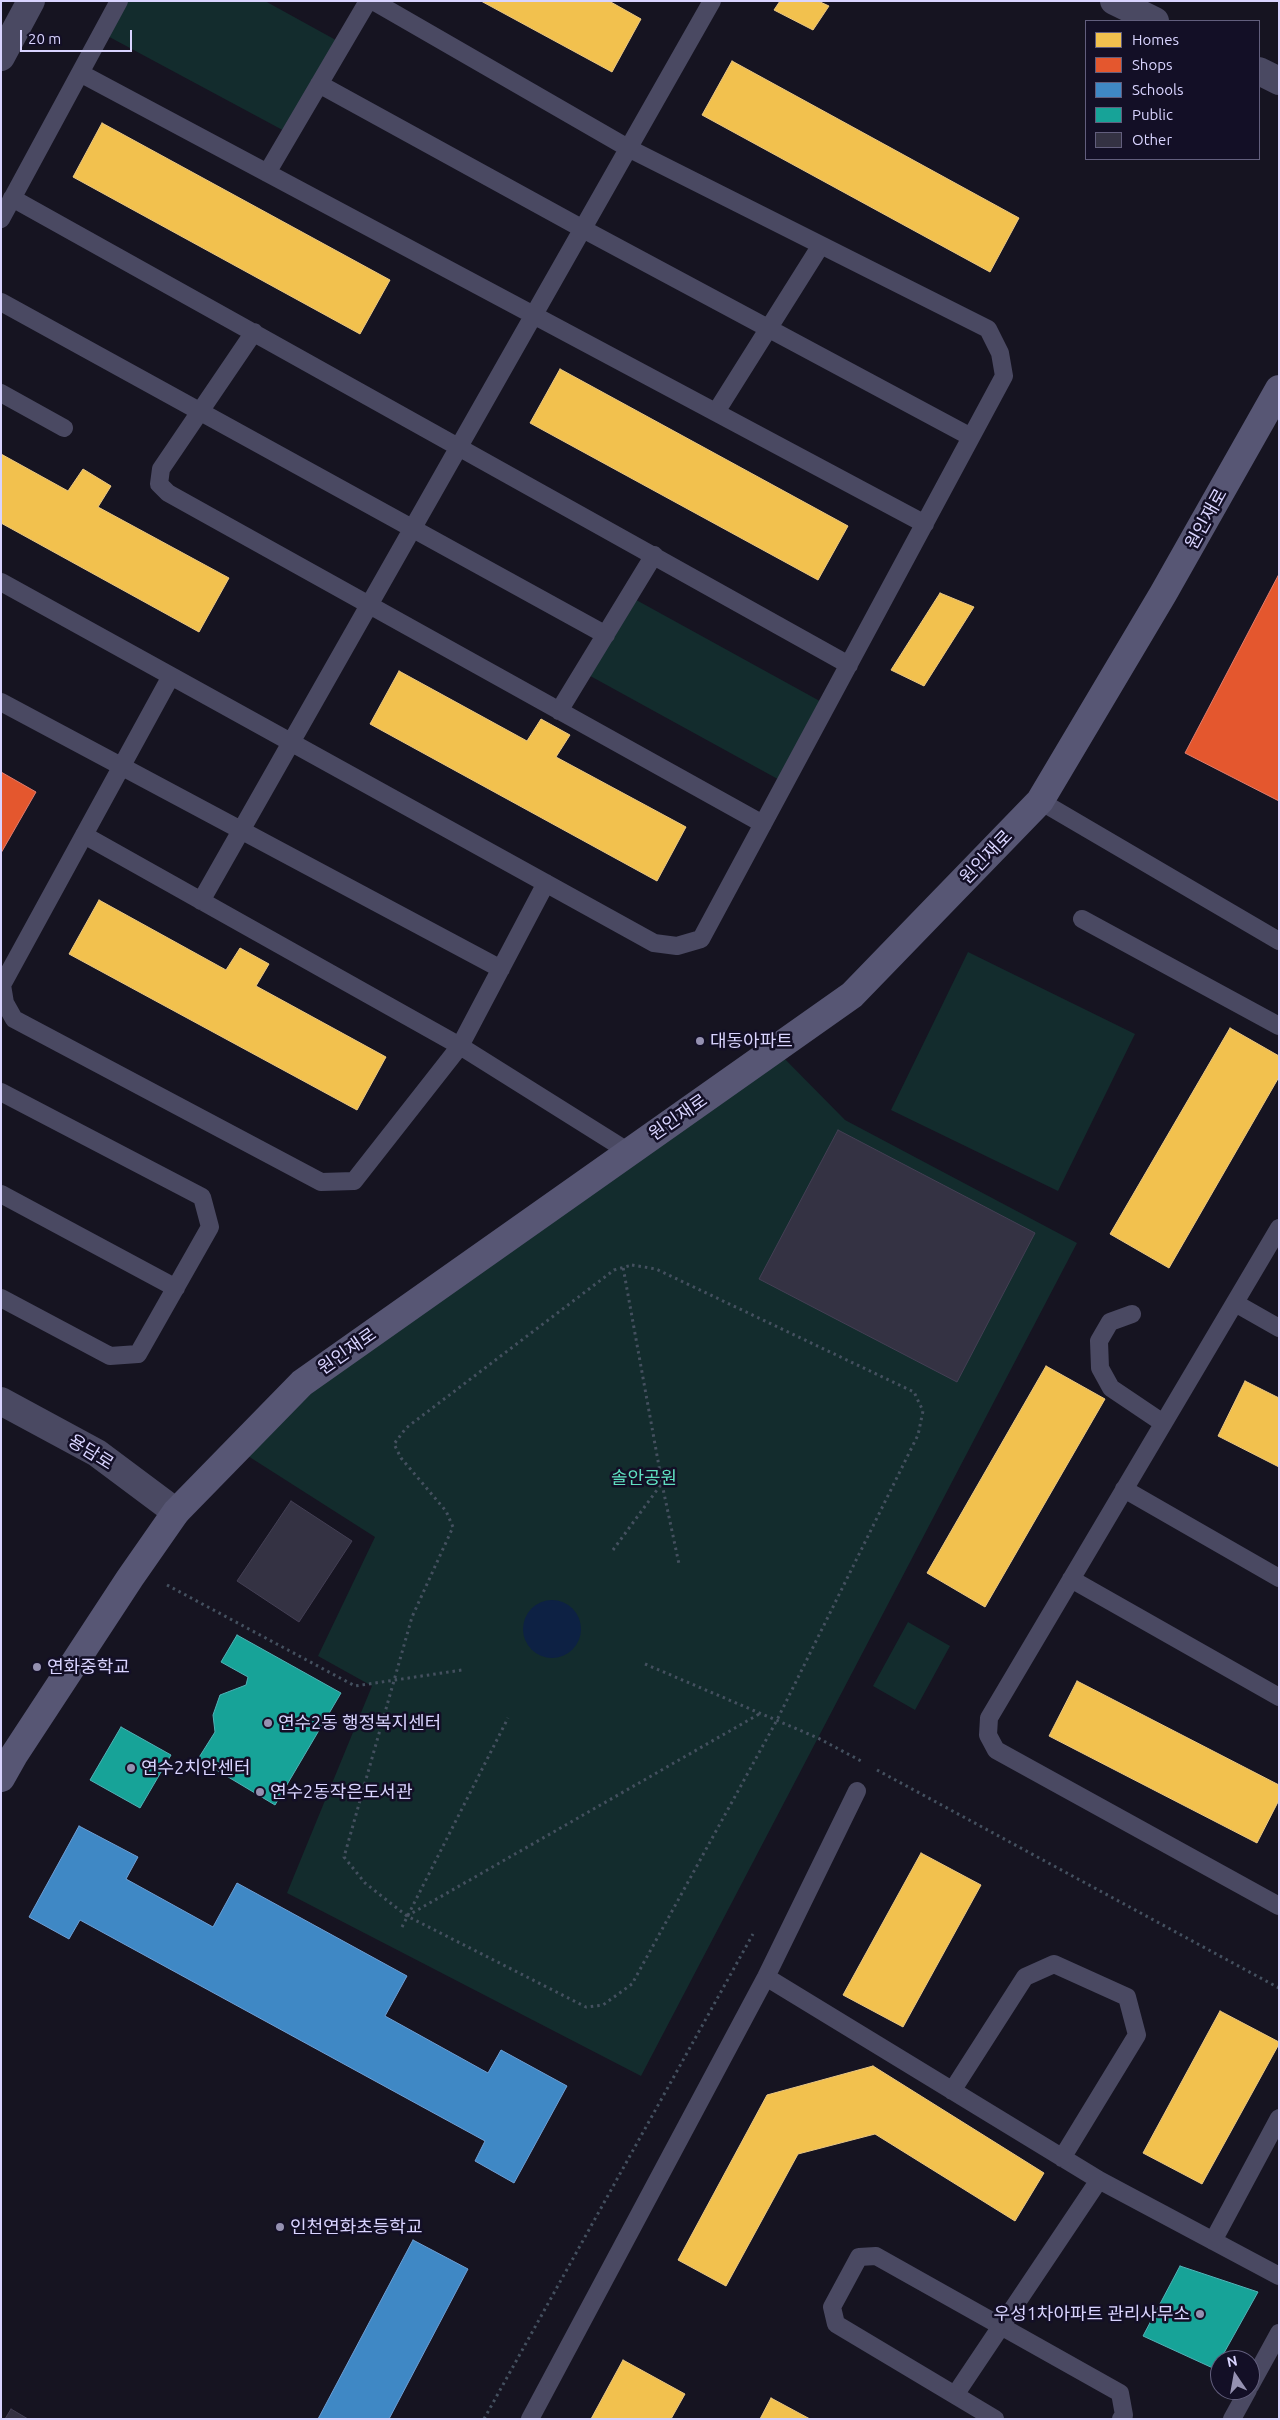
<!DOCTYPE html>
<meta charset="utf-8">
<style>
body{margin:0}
#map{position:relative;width:1280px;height:2420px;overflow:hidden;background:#161421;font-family:Ubuntu,sans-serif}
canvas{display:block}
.frame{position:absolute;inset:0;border:2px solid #d9d4ff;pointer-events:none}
.legend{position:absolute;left:1085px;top:20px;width:175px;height:140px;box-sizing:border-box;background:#130f26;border:1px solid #625e7d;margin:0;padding:6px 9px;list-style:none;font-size:15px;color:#d9d4ff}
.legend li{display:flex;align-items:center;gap:10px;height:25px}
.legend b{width:25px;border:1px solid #625e7d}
.north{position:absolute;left:1210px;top:2350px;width:50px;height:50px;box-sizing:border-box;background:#130f26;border:1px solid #625e7d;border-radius:50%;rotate:348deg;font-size:14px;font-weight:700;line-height:20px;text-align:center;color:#d9d4ff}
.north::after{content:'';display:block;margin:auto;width:18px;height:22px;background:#9591b1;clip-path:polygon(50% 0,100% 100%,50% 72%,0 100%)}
.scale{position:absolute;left:20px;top:30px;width:112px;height:22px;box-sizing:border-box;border:2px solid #d9d4ff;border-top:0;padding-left:6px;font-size:15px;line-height:18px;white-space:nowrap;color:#d9d4ff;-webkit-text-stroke:4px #130f26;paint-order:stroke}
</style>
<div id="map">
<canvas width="1280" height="2420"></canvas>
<div class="frame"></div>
<ul class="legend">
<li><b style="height:14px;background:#f2c14e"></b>Homes</li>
<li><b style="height:14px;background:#e4572e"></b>Shops</li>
<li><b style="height:14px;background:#3f88c5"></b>Schools</li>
<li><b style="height:14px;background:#17a398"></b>Public</li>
<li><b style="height:14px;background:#343243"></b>Other</li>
</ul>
<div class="north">N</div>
<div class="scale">20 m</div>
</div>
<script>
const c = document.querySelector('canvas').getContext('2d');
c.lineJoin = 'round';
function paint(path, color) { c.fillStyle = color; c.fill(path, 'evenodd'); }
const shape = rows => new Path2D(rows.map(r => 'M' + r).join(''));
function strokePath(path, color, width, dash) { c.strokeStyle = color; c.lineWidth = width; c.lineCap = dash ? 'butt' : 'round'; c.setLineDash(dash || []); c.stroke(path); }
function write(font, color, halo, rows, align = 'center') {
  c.font = font + ' Ubuntu,"Noto Sans KR",sans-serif'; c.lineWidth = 5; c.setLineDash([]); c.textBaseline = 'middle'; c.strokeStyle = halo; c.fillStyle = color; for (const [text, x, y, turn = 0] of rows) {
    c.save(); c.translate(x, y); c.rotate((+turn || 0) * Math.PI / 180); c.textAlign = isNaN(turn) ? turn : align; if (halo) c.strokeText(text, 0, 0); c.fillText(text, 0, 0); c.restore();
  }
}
paint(shape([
 [119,1,265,1,343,44,290,134,102,33],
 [629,596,827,705,785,783,583,672],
 [968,952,1135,1034,1058,1191,891,1110],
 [775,1049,845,1120,1077,1243,641,2076,287,1893,372,1686,318,1656,375,1537,237,1449,302,1383],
 [908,1622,950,1646,915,1710,873,1686]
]), '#132c2d');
paint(shape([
 '523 1629a29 29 0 1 1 58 0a29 29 0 1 1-58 0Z'
]), '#0d2144');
const homes = shape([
 [481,1,609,1,641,19,612,72,481,1],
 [780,1,818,1,829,6,813,30,774,10,780,1],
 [732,61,1019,218,990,272,702,115,732,61],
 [102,123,390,280,360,334,73,177,102,123],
 [560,369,848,526,818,580,530,423,560,369],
 [1,454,68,491,83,469,111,486,98,507,229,578,199,632,1,523,1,454],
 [940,593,974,607,924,686,891,670,940,593],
 [399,671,527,741,541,719,570,735,556,757,686,827,657,881,370,724,399,671],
 [99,900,226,970,240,948,269,964,256,986,386,1057,357,1110,69,954,99,900],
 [1230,1028,1279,1056,1279,1077,1169,1268,1110,1234,1230,1028],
 [1046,1366,1105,1399,985,1607,927,1573,1046,1366],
 [1245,1381,1279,1398,1279,1467,1218,1436,1245,1381],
 [1077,1681,1279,1785,1279,1800,1257,1843,1049,1736,1077,1681],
 [921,1853,981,1885,903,2027,843,1995,921,1853],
 [1220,2011,1279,2042,1279,2044,1202,2184,1143,2153,1220,2011],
 [873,2066,1044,2173,1015,2221,875,2134,798,2154,726,2286,678,2260,767,2095,873,2066],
 [623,2360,685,2394,671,2419,591,2419,623,2360],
 [771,2398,810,2419,760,2419,771,2398]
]);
paint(homes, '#f2c14e');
strokePath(homes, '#eac783', 1);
const shops = shape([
 [1279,574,1279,801,1185,753,1279,574],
 [1,772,36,792,1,853,1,772]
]);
paint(shops, '#e4572e');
strokePath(shops, '#e17c6d', 1);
const schools = shape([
 [79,1826,138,1857,126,1879,213,1927,237,1883,407,1976,385,2016,488,2073,501,2050,567,2086,514,2183,475,2161,485,2141,80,1920,69,1939,29,1917,79,1826],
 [413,2240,468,2269,389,2419,318,2419,413,2240]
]);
paint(schools, '#3f88c5');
strokePath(schools, '#6d9fd6', 1);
const public = shape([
 [237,1635,341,1693,275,1805,198,1759,215,1732,213,1715,220,1695,246,1685,248,1677,221,1662,237,1635],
 [121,1727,171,1755,140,1808,90,1780,121,1727],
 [1180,2266,1258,2292,1215,2369,1143,2336,1180,2266]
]);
paint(public, '#17a398');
strokePath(public, '#51b2b7', 1);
const building = shape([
 [838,1130,1035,1233,957,1382,759,1279,838,1130],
 [291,1501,352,1541,299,1622,237,1581,291,1501],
 [11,2409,28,2419,5,2419,11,2409]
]);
paint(building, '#343243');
strokePath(building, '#433f54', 1);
strokePath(shape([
 [632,1265,656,1269,914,1392,923,1411,918,1435,777,1720,632,1984,603,2005,586,2007,407,1916,365,1883,344,1857,412,1617,453,1527,446,1511,401,1458,394,1444,406,1428,614,1270,632,1265],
 [662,1484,679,1564],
 [613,1550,662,1483,623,1267],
 [167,1585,355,1686,462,1670],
 [645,1664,818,1738,863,1762],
 [877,1770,1279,1988],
 [407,1916,761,1713],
 [402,1927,508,1718],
 [484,2419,753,1934]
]), '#44505f', 3, [2.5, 4]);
strokePath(shape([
 [80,73,925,524],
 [319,84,583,229,971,437],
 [267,173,368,1],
 [12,198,849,665],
 [1,219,119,1],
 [1,302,606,635],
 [254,332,161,469,159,484,168,493,763,824],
 [1,393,64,428],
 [716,412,821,245],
 [1,582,654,943,677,946,701,939,1004,376,1000,353,988,329,628,148,373,1],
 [171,676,2,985,5,1003,14,1019,321,1182,354,1181,460,1046,546,883],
 [1,702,501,969],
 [559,711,654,555],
 [1040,801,1279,941],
 [84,835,460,1046,629,1152],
 [201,901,712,1],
 [1082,919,1279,1026],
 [1,1092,202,1197,210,1227,138,1354,110,1356,1,1298],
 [1,1194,176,1288],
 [1279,1228,989,1718,988,1735,996,1750,1279,1906],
 [1235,1303,1279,1328],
 [1132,1314,1110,1322,1099,1341,1100,1368,1111,1388,1163,1423],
 [1124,1489,1279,1578],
 [1071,1579,1279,1697],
 [766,1977,1099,2180,1279,2276],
 [952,2091,1025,1977,1054,1964,1127,1997,1137,2035,1062,2158],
 [1213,2241,1279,2118],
 [1250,2386,1279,2333],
 [955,2395,1099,2180],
 [530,2419,766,1977,857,1791],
 [995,2419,836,2324,832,2307,859,2257,876,2256,1120,2393,1124,2415,1121,2419],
 [1232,2419,1248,2390]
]), '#4a4962', 18);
strokePath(shape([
 [1,57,31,1]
]), '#4a4962', 28);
strokePath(shape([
 [1114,1,1155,21],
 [1259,71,1279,81],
 [1,1401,97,1453,176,1512]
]), '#4a4962', 28);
strokePath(shape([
 [1,1778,14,1755,130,1578,176,1512,302,1383,852,995,1040,801,1163,594,1279,389]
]), '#575674', 28);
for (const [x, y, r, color] of [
 [700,1041,5,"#9591b1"],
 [37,1667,5,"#9591b1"],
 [268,1723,5,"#9591b1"],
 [131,1768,5,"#9591b1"],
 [260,1792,5,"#9591b1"],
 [280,2227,5,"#9591b1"],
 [1200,2314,5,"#9591b1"]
]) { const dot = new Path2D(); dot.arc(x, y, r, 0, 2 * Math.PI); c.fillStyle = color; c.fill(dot); strokePath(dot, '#130f26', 2); }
write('18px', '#d9d4ff', '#130f26', [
 ["원인재로",1206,519,-61],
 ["원인재로",986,857,-46],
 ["원인재로",678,1117,-35],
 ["원인재로",347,1351,-35],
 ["용담로",91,1452,32]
]);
write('18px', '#d9d4ff', '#130f26', [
 ["대동아파트",710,1041],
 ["연화중학교",47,1667],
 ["연수2동 행정복지센터",278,1723],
 ["연수2치안센터",141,1768],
 ["연수2동작은도서관",270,1792],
 ["인천연화초등학교",290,2227],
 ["우성1차아파트 관리사무소",1190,2314,"right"]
], 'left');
write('18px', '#5fe0c0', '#130f26', [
 ["솔안공원",644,1478]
]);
</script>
